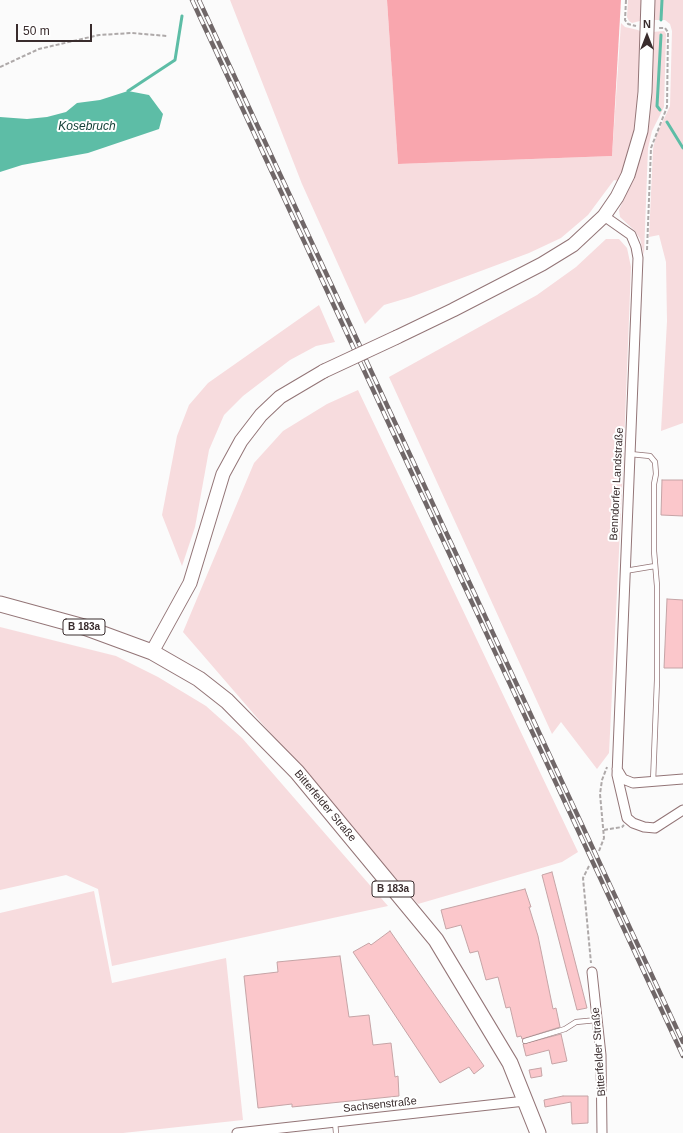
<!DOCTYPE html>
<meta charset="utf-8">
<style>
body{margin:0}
#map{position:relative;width:683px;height:1133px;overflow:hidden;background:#fbfbfb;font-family:Helvetica,sans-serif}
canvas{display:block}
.north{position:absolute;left:627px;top:16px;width:40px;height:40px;-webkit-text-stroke:3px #fff;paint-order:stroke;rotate:0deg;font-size:11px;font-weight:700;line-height:16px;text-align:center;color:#392c2d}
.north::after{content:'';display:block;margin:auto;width:14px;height:18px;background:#392c2d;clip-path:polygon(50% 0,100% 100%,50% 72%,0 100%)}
.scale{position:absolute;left:16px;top:24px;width:76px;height:18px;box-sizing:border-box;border:2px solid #392c2d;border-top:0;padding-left:5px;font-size:12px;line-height:14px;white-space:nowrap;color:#392c2d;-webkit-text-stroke:3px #fff;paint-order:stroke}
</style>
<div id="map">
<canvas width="683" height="1133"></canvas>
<div class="north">N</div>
<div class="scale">50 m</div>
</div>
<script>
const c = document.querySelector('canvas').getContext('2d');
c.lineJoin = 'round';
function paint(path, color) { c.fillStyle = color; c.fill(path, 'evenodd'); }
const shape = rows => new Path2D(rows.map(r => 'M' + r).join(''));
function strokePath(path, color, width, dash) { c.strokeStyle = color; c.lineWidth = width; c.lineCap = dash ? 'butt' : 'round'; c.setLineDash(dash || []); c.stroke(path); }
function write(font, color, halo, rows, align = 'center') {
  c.font = font + ' Helvetica,sans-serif'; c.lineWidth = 4; c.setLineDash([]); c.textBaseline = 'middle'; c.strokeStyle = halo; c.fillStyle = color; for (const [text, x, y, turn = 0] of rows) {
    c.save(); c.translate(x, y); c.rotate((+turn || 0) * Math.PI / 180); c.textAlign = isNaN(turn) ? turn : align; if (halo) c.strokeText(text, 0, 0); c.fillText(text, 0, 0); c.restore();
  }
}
paint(shape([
 [230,0,387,0,398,164,612,156,621,23,625,27,638,30,641,32,636,124,626,163,618,181,614,180,588,215,561,238,529,253,411,297,384,305,365,324,302,184],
 [628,0,642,0,640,21,632,23,629,21,627,17],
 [653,0,683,0,683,423,661,431,667,321,666,262,659,235,649,237,653,149,656,136,670,106,672,31,670,24,665,20,653,20],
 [664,31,666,34,664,107,652,131,648,148,644,255,640,239,635,231,620,217,619,210,634,176,652,32],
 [606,239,619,239,627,248,631,267,623,471,609,753,597,769,561,722,552,734,389,377,537,295,576,267],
 [319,305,335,342,316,346,290,360,243,396,224,415,209,450,195,527,182,566,162,515,177,436,189,405,208,383],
 [358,390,578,852,562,862,418,904,183,632,254,463,283,431,327,404],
 [0,627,116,656,158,677,206,706,242,738,388,906,112,966,98,889,66,875,0,890],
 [94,891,112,983,226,958,243,1120,123,1133,0,1133,0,913]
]), '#f7dcde');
paint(shape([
 [387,0,621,0,612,156,398,164]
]), '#f9a6ae');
paint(shape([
 [128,91,149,95,163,114,159,129,88,153,22,165,0,172,0,117,27,119,47,117,66,112,77,103,100,100]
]), '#5dbda6');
strokePath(shape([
 [661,20,662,0],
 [128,91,175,60,182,16],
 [660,110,657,106,661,35],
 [667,122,683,148]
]), '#5dbda6', 3);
const building = shape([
 [662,480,683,480,683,516,661,515,662,480],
 [667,599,683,600,683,668,664,668,667,599],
 [552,872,587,1008,577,1010,542,875,552,872],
 [525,889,531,907,529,907,538,936,553,1009,556,1008,560,1027,522,1039,521,1036,517,1037,510,1007,506,1008,498,977,486,980,478,951,470,953,461,925,446,929,441,910,525,889],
 [390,931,484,1066,474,1074,469,1067,440,1083,353,952,369,943,371,945,390,931],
 [340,956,349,1017,369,1015,373,1045,391,1043,395,1077,398,1076,399,1096,292,1107,292,1104,258,1108,244,976,278,972,277,962,340,956],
 [561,1034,567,1061,552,1064,549,1050,526,1056,523,1044,561,1034],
 [541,1068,542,1076,531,1078,529,1070,541,1068],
 [563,1096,588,1096,588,1123,572,1124,571,1102,545,1107,544,1100,563,1096]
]);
paint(building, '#fbc7cb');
strokePath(building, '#c5a4a6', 1);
const service = shape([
 [630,454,650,456,655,462,656,474,654,484,654,551,657,586,657,680,653,782],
 [625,571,655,566],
 [525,1041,565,1029,576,1022,597,1020],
 [335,1122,336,1133]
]);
const minor = shape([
 [604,216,631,235,636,247,638,258,617,775,627,818,633,823,644,827,655,828,683,810],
 [617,769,623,779,633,783,683,779],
 [592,972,601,1055,602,1133],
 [237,1133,525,1101]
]);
const secondary = shape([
 [397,337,453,310,542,264,573,245,604,216,617,197,628,175,641,131,645,92,648,0],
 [152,652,190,583,223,474,241,441,261,415,280,397,324,371]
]);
const primary = shape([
 [0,604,84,627,152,652,199,679,227,701,297,772,436,940,510,1063,538,1133]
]);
strokePath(service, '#937577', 6);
strokePath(minor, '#937577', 11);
strokePath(secondary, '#937577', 15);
strokePath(primary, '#937577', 17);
strokePath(shape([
 [626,0,625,20,628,24,636,26],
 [0,67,39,49,99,35,132,33,167,36],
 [647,250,651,148,667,107,668,32,665,28,658,28],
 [604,830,622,827,624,825],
 [599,851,604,838,600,794,602,780,607,767],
 [589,866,583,878,591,963]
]), '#aea9a9', 2, [4, 2]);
strokePath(service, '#fff', 4.5);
strokePath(minor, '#fff', 9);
strokePath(secondary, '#fff', 13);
strokePath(primary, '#fff', 15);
const rail = shape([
 [192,0,354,349],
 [199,0,360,346],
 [366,360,683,1042],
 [360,362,683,1056]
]);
strokePath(rail, '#706768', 4.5);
strokePath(rail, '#fff', 3, [9]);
const secondaryBridge = shape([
 [324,371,397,337]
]);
strokePath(secondaryBridge, '#937577', 15, []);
strokePath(secondaryBridge, '#fff', 13);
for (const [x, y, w] of [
 [84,627,42],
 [393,889,42]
]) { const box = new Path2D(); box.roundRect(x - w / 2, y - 8, w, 16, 3); c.fillStyle = '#fff'; c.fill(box); strokePath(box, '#392c2d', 1); }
write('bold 10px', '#392c2d', null, [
 ["B 183a",84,627],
 ["B 183a",393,889]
]);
write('11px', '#392c2d', '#fff', [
 ["Benndorfer Landstraße",617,484,-87],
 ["Bitterfelder Straße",325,806,50],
 ["Bitterfelder Straße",599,1052,-94],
 ["Sachsenstraße",380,1105,-6]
]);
write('italic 12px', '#123e35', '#fff', [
 ["Kosebruch",87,127]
]);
</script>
